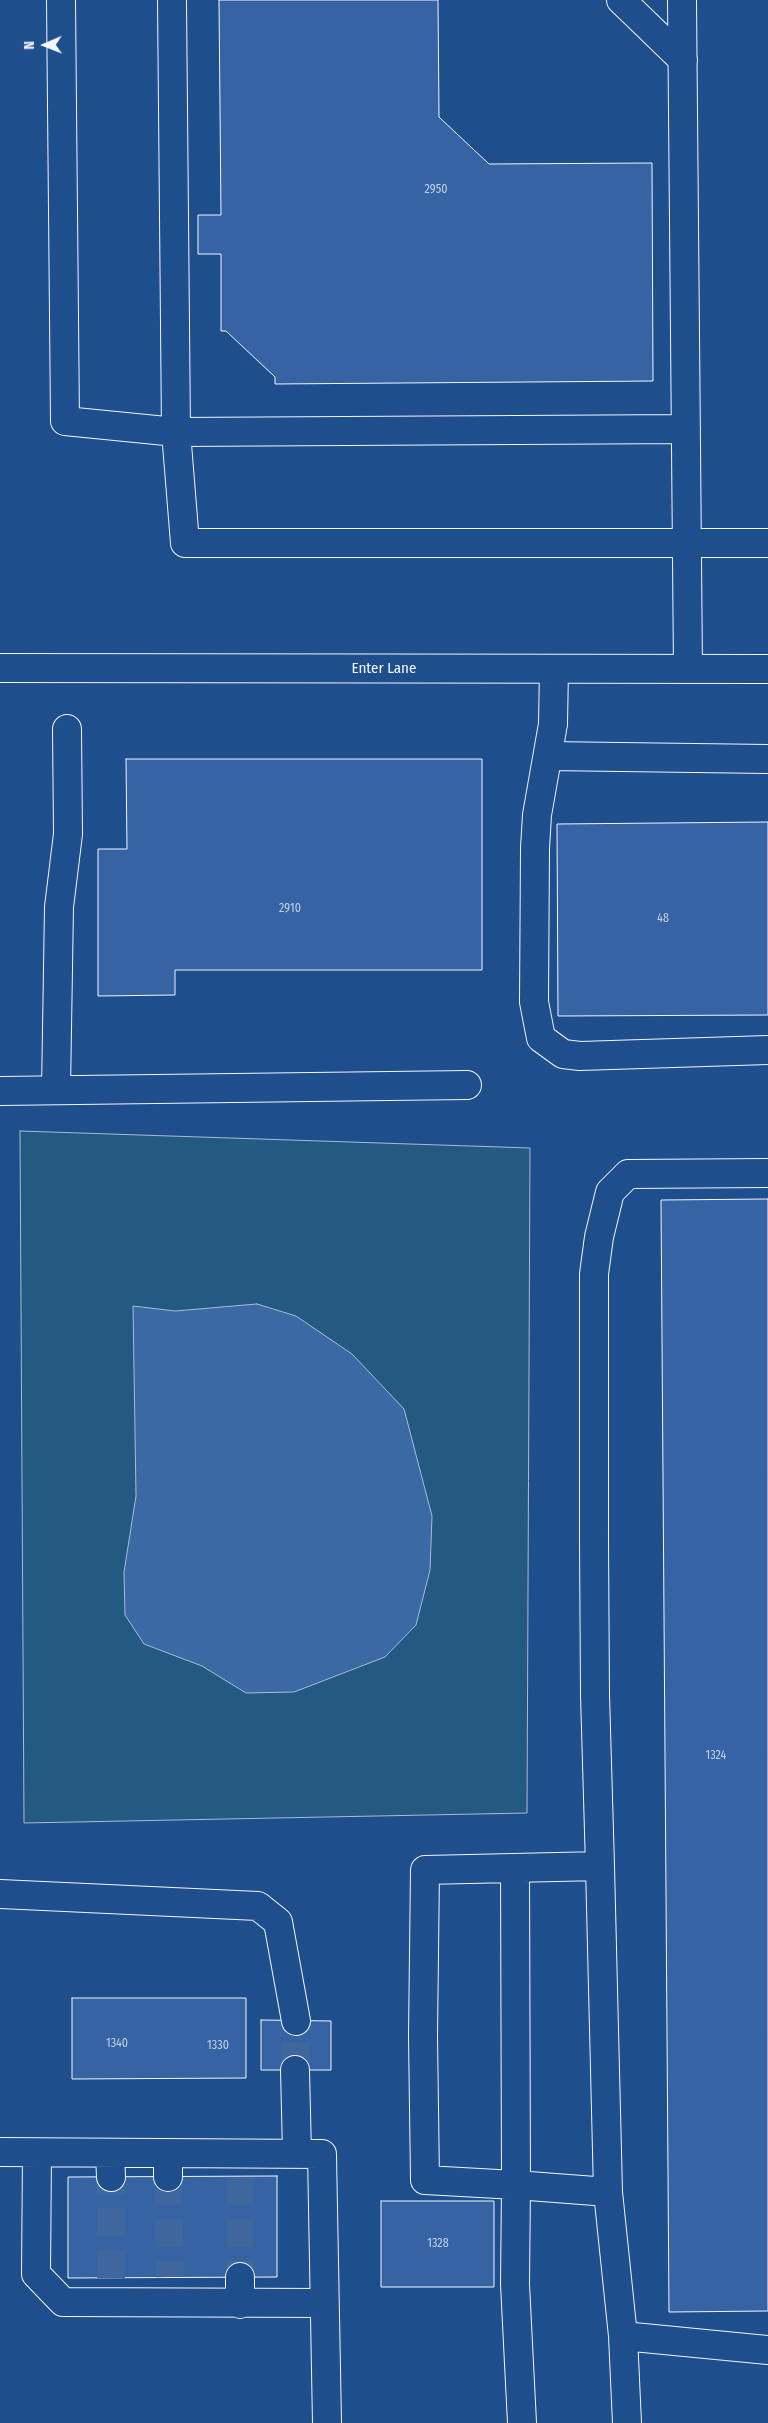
<!DOCTYPE html>
<style>
body{margin:0}
#map{position:relative;width:768px;height:2423px;overflow:hidden;background:#1f4e8c;font-family:"Fira Sans Condensed",sans-serif}
canvas{display:block}
.north{position:absolute;left:20px;top:20px;width:50px;height:50px;-webkit-text-stroke:4px #1f4e8c;paint-order:stroke;rotate:269deg;font-size:14px;font-weight:700;line-height:20px;text-align:center;color:#f2f6ff}
.north::after{content:'';display:block;margin:auto;width:18px;height:22px;background:#f2f6ff;clip-path:polygon(50% 0,100% 100%,50% 72%,0 100%)}
</style>
<div id="map">
<canvas width="768" height="2423"></canvas>
<div class="north">N</div>
</div>
<script>
const c = document.querySelector('canvas').getContext('2d');
c.lineJoin = 'round';
function paint(path, color) { c.fillStyle = color; c.fill(path, 'evenodd'); }
const shape = rows => new Path2D(rows.map(r => 'M' + r).join(''));
function strokePath(path, color, width, dash) { c.strokeStyle = color; c.lineWidth = width; c.lineCap = dash ? 'butt' : 'round'; c.setLineDash(dash || []); c.stroke(path); }
function write(font, color, halo, rows, align = 'center') {
  c.font = font + ' "Fira Sans Condensed",sans-serif'; c.lineWidth = 4; c.setLineDash([]); c.textBaseline = 'middle'; c.strokeStyle = halo; c.fillStyle = color; for (const [text, x, y, turn = 0] of rows) {
    c.save(); c.translate(x, y); c.rotate((+turn || 0) * Math.PI / 180); c.textAlign = isNaN(turn) ? turn : align; if (halo) c.strokeText(text, 0, 0); c.fillText(text, 0, 0); c.restore();
  }
}
const green = shape([
 [20,1131,530,1148,527,1813,24,1823,20,1131]
]);
paint(green, '#245a82');
strokePath(green, '#a8bbd7', 1);
const water = shape([
 [257,1304,296,1316,352,1354,404,1409,432,1516,430,1570,416,1625,385,1657,294,1692,246,1693,202,1666,144,1644,125,1615,124,1572,136,1496,133,1306,175,1311,257,1304]
]);
paint(water, '#3b69a3');
strokePath(water, '#a8bbd7', 1);
const building = shape([
 [219,0,438,0,439,117,489,164,652,163,653,381,275,384,275,377,226,331,221,331,221,254,198,254,198,215,221,215,219,0],
 [126,759,482,759,482,970,175,970,175,995,98,996,98,849,127,849,126,759],
 [768,822,768,1015,558,1016,557,824,768,822],
 [768,1199,768,2311,669,2312,661,1200,768,1199],
 [72,1998,246,1998,246,2078,72,2079,72,1998],
 [261,2020,331,2021,331,2070,261,2070,261,2020],
 [277,2176,277,2277,68,2278,68,2177,277,2176],
 [381,2201,494,2201,494,2287,381,2287,381,2201]
]);
paint(building, '#3563a3');
strokePath(building, '#f2f6ff', 1);
strokePath(shape([
 [295,2070,296,2021],
 [168,2177,170,2277],
 [240,2177,240,2277],
 [111,2278,111,2177]
]), '#3f679d', 28, [28, 14]);
const minor = shape([
 [61,0,65,421,176,432,185,543,768,543],
 [172,0,176,432,686,429],
 [621,0,683,60],
 [682,0,688,669],
 [0,668,768,669],
 [554,669,553,724,537,815,535,848,534,1002,541,1038,563,1054,580,1056,768,1050],
 [548,756,768,759],
 [56,1090,59,907,68,834,67,729],
 [0,1091,467,1085],
 [600,1866,608,2192],
 [515,1868,516,2185,608,2192,623,2336,768,2350],
 [0,1894,258,1906,278,1922,296,2021],
 [295,2070,297,2153],
 [0,2152,322,2154,327,2423],
 [37,2153,36,2274,63,2302,324,2303],
 [110,2154,111,2177],
 [168,2177,168,2154],
 [240,2304,240,2277],
 [623,2336,627,2423],
 [522,2423,515,2284,516,2185,425,2180,423,2036,425,1870,600,1866,595,1695,594,1541,594,1274,599,1237,610,1192,628,1174,768,1173]
]);
strokePath(minor, '#f2f6ff', 30);
strokePath(minor, '#1f4e8c', 28);
write('12px', '#c3d1e8', null, [
 ["2950",436,190],
 ["2910",290,909],
 ["48",663,919],
 ["1324",716,1756],
 ["1340",117,2044],
 ["1330",218,2046],
 ["1328",438,2244]
]);
write('15px', '#f2f6ff', '#1f4e8c', [
 ["Enter Lane",384,669]
]);
</script>
